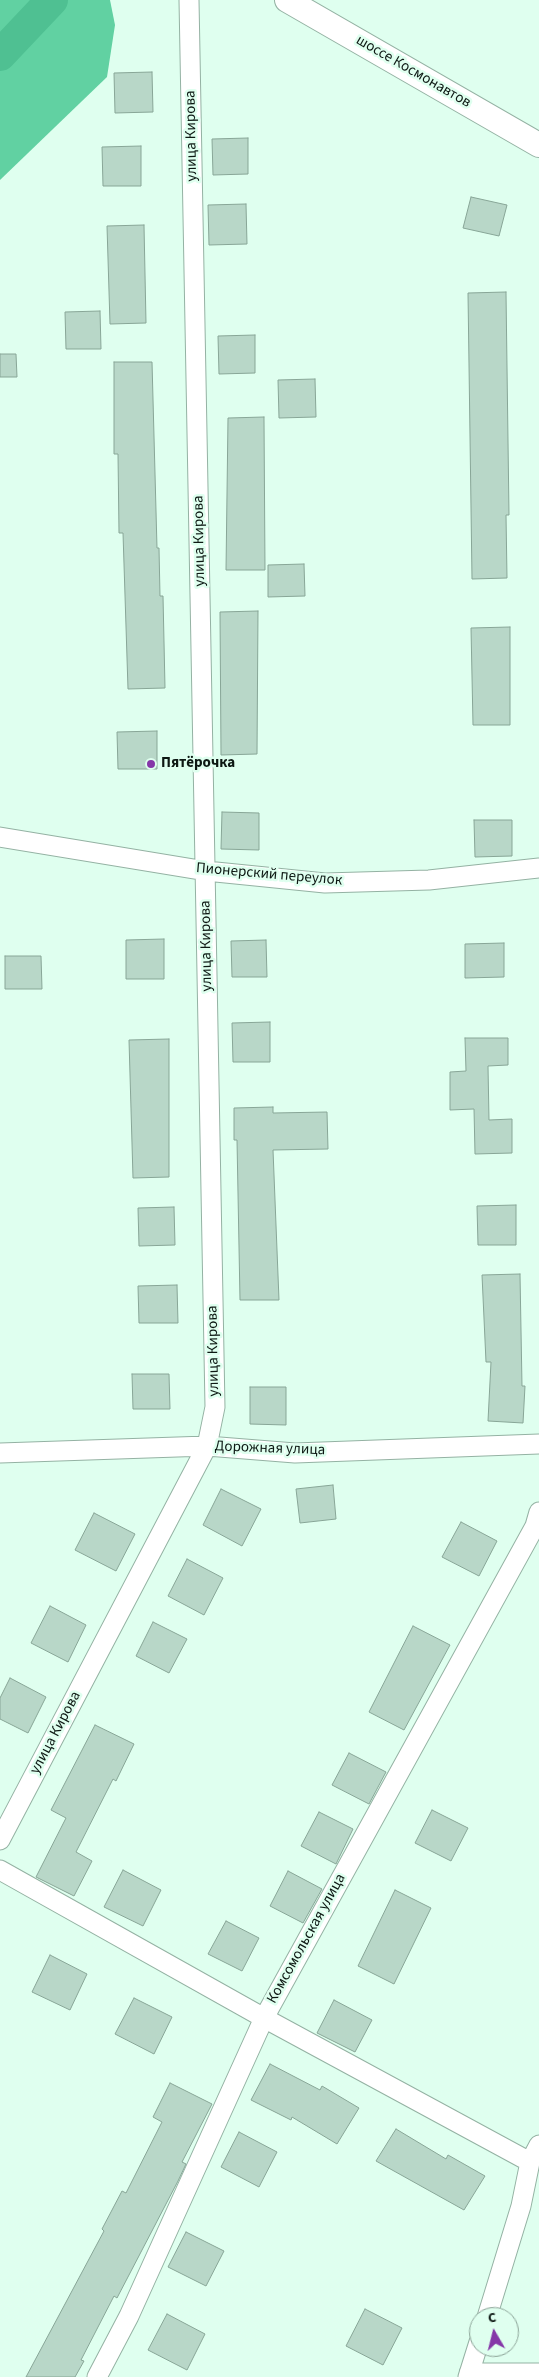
<!DOCTYPE html>
<meta charset="utf-8">
<style>
body{margin:0}
#map{position:relative;width:539px;height:2377px;overflow:hidden;background:#dfffef;font-family:"Source Sans 3",sans-serif}
canvas{display:block}
.north{position:absolute;left:469px;top:2307px;width:50px;height:50px;box-sizing:border-box;background:#dfffef;border:1px solid #8ba397;border-radius:50%;rotate:352deg;font-size:14px;font-weight:700;line-height:20px;text-align:center;color:#0d1813}
.north::after{content:'';display:block;margin:auto;width:18px;height:22px;background:#8537a8;clip-path:polygon(50% 0,100% 100%,50% 72%,0 100%)}
</style>
<div id="map">
<canvas width="539" height="2377"></canvas>
<div class="north">С</div>
</div>
<script>
const c = document.querySelector('canvas').getContext('2d');
c.lineJoin = 'round';
function paint(path, color) { c.fillStyle = color; c.fill(path, 'evenodd'); }
const shape = rows => new Path2D(rows.map(r => 'M' + r).join(''));
function strokePath(path, color, width, dash) { c.strokeStyle = color; c.lineWidth = width; c.lineCap = dash ? 'butt' : 'round'; c.setLineDash(dash || []); c.stroke(path); }
function write(font, color, halo, rows, align = 'center') {
  c.font = font + ' "Source Sans 3",sans-serif'; c.lineWidth = 5; c.setLineDash([]); c.textBaseline = 'middle'; c.strokeStyle = halo; c.fillStyle = color; for (const [text, x, y, turn = 0] of rows) {
    c.save(); c.translate(x, y); c.rotate((+turn || 0) * Math.PI / 180); c.textAlign = isNaN(turn) ? turn : align; if (halo) c.strokeText(text, 0, 0); c.fillText(text, 0, 0); c.restore();
  }
}
paint(shape([
 [0,0,110,0,115,25,107,77,0,180]
]), '#61d1a2');
strokePath(shape([
 [0,55,52,0]
]), '#4fc092', 32);
const building = shape([
 [152,72,153,112,115,113,114,73,152,72],
 [248,138,248,174,213,175,212,139,248,138],
 [141,146,141,186,103,186,102,147,141,146],
 [471,197,507,205,499,236,463,228,471,197],
 [246,204,247,244,209,245,208,205,246,204],
 [144,225,146,323,110,324,107,226,144,225],
 [506,292,509,515,506,515,507,578,472,579,468,293,506,292],
 [100,311,101,349,66,349,65,312,100,311],
 [255,335,255,373,219,374,218,336,255,335],
 [0,354,16,354,17,377,0,377,0,354],
 [114,362,152,362,157,548,159,548,160,596,163,596,165,688,128,689,123,533,119,533,118,454,114,454,114,362],
 [315,379,316,417,279,418,278,380,315,379],
 [264,417,265,570,226,570,228,418,264,417],
 [304,564,305,596,268,597,268,565,304,564],
 [258,611,257,754,221,755,220,612,258,611],
 [510,627,510,725,473,725,471,628,510,627],
 [157,731,157,769,118,769,117,732,157,731],
 [222,812,259,813,259,850,221,849,222,812],
 [474,820,512,820,512,856,475,857,474,820],
 [164,939,164,979,126,979,126,940,164,939],
 [266,940,267,977,232,977,231,941,266,940],
 [504,943,504,977,465,978,465,944,504,943],
 [5,956,41,956,42,989,5,989,5,956],
 [270,1022,270,1062,233,1062,232,1023,270,1022],
 [465,1038,508,1038,508,1065,488,1066,489,1120,512,1119,512,1153,475,1154,474,1109,450,1110,450,1072,466,1071,465,1038],
 [169,1039,169,1177,133,1178,129,1040,169,1039],
 [273,1107,273,1113,327,1112,328,1149,273,1150,279,1300,240,1300,237,1140,234,1140,234,1108,273,1107],
 [516,1205,516,1245,478,1245,477,1206,516,1205],
 [174,1207,175,1245,139,1246,138,1208,174,1207],
 [520,1274,522,1386,525,1386,523,1423,488,1421,491,1362,486,1362,482,1275,520,1274],
 [177,1285,178,1323,139,1323,138,1286,177,1285],
 [132,1374,169,1374,170,1409,133,1409,132,1374],
 [250,1387,286,1387,286,1425,250,1424,250,1387],
 [333,1485,336,1519,300,1523,296,1489,333,1485],
 [221,1489,261,1509,242,1546,203,1525,221,1489],
 [94,1513,135,1534,116,1571,75,1550,94,1513],
 [461,1522,497,1541,479,1576,442,1557,461,1522],
 [187,1559,223,1578,204,1615,168,1596,187,1559],
 [50,1606,86,1625,68,1662,31,1643,50,1606],
 [153,1622,187,1639,169,1673,136,1656,153,1622],
 [413,1626,450,1645,404,1730,369,1712,413,1626],
 [10,1678,46,1697,28,1733,0,1719,0,1698,10,1678],
 [95,1725,134,1744,116,1781,113,1779,76,1852,92,1861,74,1896,36,1877,66,1818,51,1810,95,1725],
 [349,1753,386,1772,369,1804,332,1785,349,1753],
 [432,1810,468,1828,451,1861,415,1843,432,1810],
 [319,1812,353,1829,336,1864,301,1846,319,1812],
 [123,1870,161,1890,143,1926,104,1907,123,1870],
 [288,1871,322,1889,303,1923,270,1906,288,1871],
 [395,1890,431,1908,394,1984,358,1966,395,1890],
 [226,1921,259,1938,242,1971,208,1954,226,1921],
 [50,1955,87,1974,70,2010,32,1992,50,1955],
 [134,1998,172,2017,154,2054,115,2034,134,1998],
 [334,2000,372,2020,355,2052,317,2033,334,2000],
 [270,2064,320,2090,322,2086,359,2108,337,2144,292,2117,291,2120,251,2100,270,2064],
 [170,2083,212,2104,182,2162,186,2164,178,2181,117,2298,114,2296,81,2360,84,2361,75,2377,26,2377,104,2231,102,2229,122,2191,126,2193,162,2122,153,2117,170,2083],
 [396,2129,446,2159,448,2155,485,2176,464,2210,376,2161,396,2129],
 [239,2132,277,2152,259,2187,221,2167,239,2132],
 [186,2232,224,2251,206,2286,168,2267,186,2232],
 [365,2309,402,2328,383,2365,346,2346,365,2309],
 [167,2314,205,2334,187,2370,148,2350,167,2314]
]);
paint(building, '#b8d7c8');
strokePath(building, '#88a697', 1);
const minor = shape([
 [0,837,206,871,325,883,429,880,539,868],
 [0,1453,207,1446,295,1453,539,1444],
 [0,1840,207,1446,215,1407,189,0],
 [0,1870,264,2018,530,2162,539,2145],
 [487,2317,521,2206,530,2162],
 [469,2373,539,2373],
 [97,2377,129,2316,264,2018,535,1526,539,1512],
 [468,2377,479,2342]
]);
const major = shape([
 [287,0,539,145]
]);
strokePath(minor, '#94b2a3', 21);
strokePath(major, '#94b2a3', 26);
strokePath(minor, '#fff', 19);
strokePath(major, '#fff', 24);
for (const [x, y, r, color] of [
 [151,764,5,"#8537a8"]
]) { const dot = new Path2D(); dot.arc(x, y, r, 0, 2 * Math.PI); c.fillStyle = color; c.fill(dot); strokePath(dot, '#dfffef', 2); }
write('15px', '#0d1813', '#dfffef', [
 ["шоссе Космонавтов",413,72,30],
 ["улица Кирова",192,136,-91],
 ["улица Кирова",200,541,-91],
 ["Пионерский переулок",269,875,5],
 ["улица Кирова",207,946,-91],
 ["улица Кирова",214,1351,-91],
 ["Дорожная улица",270,1449,2],
 ["улица Кирова",56,1733,-62],
 ["Комсомольская улица",307,1939,-61]
]);
write('bold 15px', '#0d1813', '#dfffef', [
 ["Пятёрочка",161,764]
], 'left');
</script>
